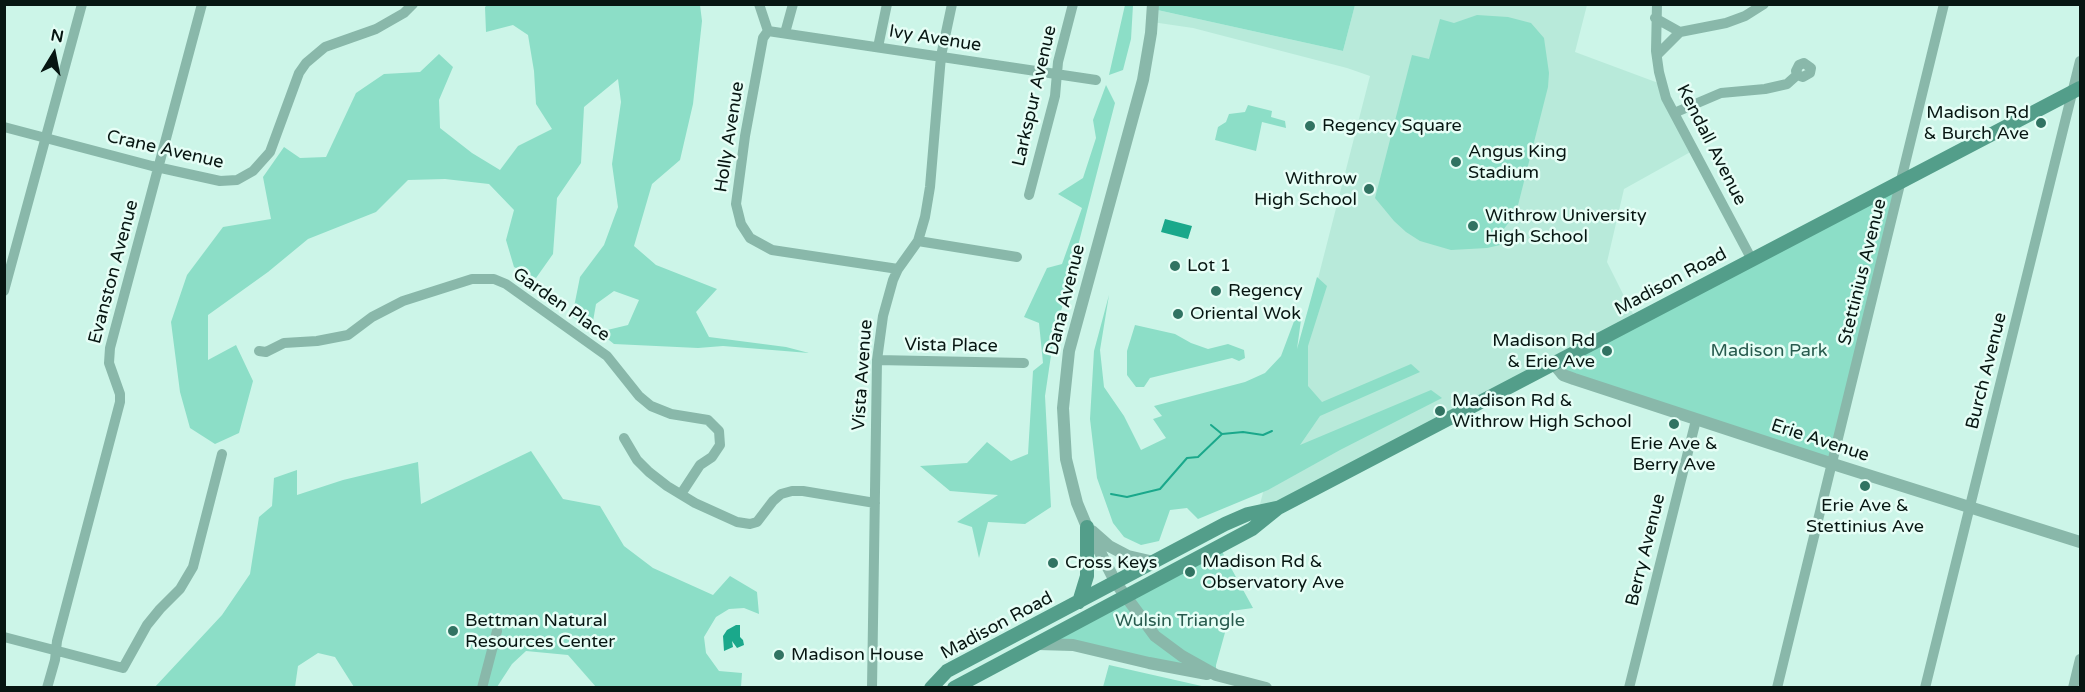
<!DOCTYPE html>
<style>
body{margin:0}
#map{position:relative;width:2085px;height:692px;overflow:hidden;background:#ccf5e8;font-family:"Varela Round",sans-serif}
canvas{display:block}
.frame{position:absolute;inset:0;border:6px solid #071612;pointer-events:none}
.north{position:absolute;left:24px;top:24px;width:60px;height:60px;-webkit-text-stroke:4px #e6fef6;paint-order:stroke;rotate:10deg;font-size:16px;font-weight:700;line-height:24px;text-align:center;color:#071612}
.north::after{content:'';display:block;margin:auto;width:21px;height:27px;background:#071612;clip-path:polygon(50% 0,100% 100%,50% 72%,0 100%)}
</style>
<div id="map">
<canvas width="2085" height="692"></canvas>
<div class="frame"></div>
<div class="north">N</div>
</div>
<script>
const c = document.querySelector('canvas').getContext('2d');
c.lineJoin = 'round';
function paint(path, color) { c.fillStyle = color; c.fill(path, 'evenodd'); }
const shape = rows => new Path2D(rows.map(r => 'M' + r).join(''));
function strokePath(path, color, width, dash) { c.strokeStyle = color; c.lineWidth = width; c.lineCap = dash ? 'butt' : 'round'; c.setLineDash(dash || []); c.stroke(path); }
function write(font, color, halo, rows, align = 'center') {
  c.font = font + ' "Varela Round",sans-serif'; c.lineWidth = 5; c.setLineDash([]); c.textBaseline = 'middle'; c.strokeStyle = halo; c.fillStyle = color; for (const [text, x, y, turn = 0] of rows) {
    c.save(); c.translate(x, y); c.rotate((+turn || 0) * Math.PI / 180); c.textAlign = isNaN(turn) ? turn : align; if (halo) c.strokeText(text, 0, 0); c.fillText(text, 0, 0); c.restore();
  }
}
paint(shape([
 [1355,5,1587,5,1575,52,1661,84,1694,150,1624,189,1607,262,1636,320,1258,512,1370,76,1347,68,1193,28,1152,22,1153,9,1343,51]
]), '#b8eada');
paint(shape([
 [1153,4,1355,5,1343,51,1153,9],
 [487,5,700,5,702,21,693,104,680,160,652,184,634,246,656,265,717,289,696,312,709,337,786,347,809,353,723,346,698,348,614,344,599,332,628,325,639,300,614,291,596,304,592,327,572,317,580,277,604,245,618,207,612,164,621,102,618,79,584,107,581,163,557,198,553,254,536,278,514,267,506,240,514,210,489,184,445,179,408,180,376,212,308,239,268,272,208,315,208,360,236,345,253,381,239,433,215,444,190,428,180,392,171,322,187,275,223,227,271,219,263,177,284,147,300,158,326,157,356,93,384,74,420,72,439,54,453,67,439,100,440,128,472,153,500,170,518,146,552,129,536,104,534,71,528,35,513,25,486,32,485,7],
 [1125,5,1133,5,1131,39,1123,70,1109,75],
 [1477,15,1508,17,1531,23,1544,38,1549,73,1548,87,1516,213,1503,230,1496,234,1500,245,1487,248,1451,250,1420,241,1406,232,1394,221,1375,198,1412,55,1429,59,1440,19,1454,23],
 [1106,85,1115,103,1053,342,1045,396,1051,507,1025,524,988,522,979,558,972,527,957,522,998,495,950,491,920,466,967,463,987,442,1011,461,1028,454,1033,371,1043,363,1039,323,1024,317,1047,268,1062,264,1082,208,1058,194,1083,178,1096,138,1093,120],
 [1248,105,1272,111,1271,117,1285,121,1286,128,1262,122,1256,151,1215,140,1218,127,1226,122,1229,114,1245,112],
 [1901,182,1833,464,1574,379,1554,364],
 [1317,277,1327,286,1308,346,1308,386,1322,402,1411,364,1420,372,1320,416,1300,445,1431,390,1442,398,1340,450,1268,490,1198,519,1187,508,1170,510,1159,541,1141,545,1124,537,1113,523,1097,478,1090,419,1094,351,1109,295,1100,350,1104,387,1124,416,1141,450,1166,438,1153,419,1162,416,1154,406,1245,382,1265,373,1281,356,1296,316,1301,320,1297,349],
 [1135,325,1175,334,1191,343,1208,349,1228,344,1244,350,1245,358,1239,361,1232,358,1150,378,1144,387,1136,387,1127,375,1127,351],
 [531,451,563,499,600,506,624,546,653,568,713,595,730,576,757,592,759,614,744,608,729,609,716,617,704,637,706,653,719,671,742,673,741,687,596,687,568,655,526,651,512,664,497,687,354,687,335,657,318,653,298,666,295,687,154,688,222,615,250,574,259,517,272,506,274,478,297,470,297,495,343,480,418,462,421,504],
 [1219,546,1253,608,1231,611,1216,665,1216,675,1038,644],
 [1109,665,1206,687,1103,687]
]), '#8cdec7');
paint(shape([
 [1165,219,1192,226,1188,239,1161,232],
 [736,625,740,625,740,637,743,640,744,645,737,648,732,641,733,647,724,651,723,636,727,630]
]), '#1aa88b');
strokePath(shape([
 [1211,425,1222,434],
 [1111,494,1127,497,1160,489,1187,458,1198,457,1222,434,1243,432,1263,435,1272,431]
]), '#1aa88b', 2);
strokePath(shape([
 [759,4,768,31],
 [1657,4,1656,51,1659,72,1666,98,1752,260],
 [1655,18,1680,32],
 [768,31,763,38,745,136,736,204,741,224,750,238,772,250,898,269],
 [768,31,1096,80],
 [785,33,793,4],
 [878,47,887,4],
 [1657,55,1680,32,1726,23,1745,16,1764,4],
 [1674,113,1721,93,1765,89,1787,84,1797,75,1803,77,1810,73,1811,68,1804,63,1799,65,1796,71,1797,75],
 [4,127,152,166,220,181,237,180,253,171,270,152,299,73,306,63,325,47,376,29,404,13,413,4],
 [1029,195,1055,96,1058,62,1073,4],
 [918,241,1017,257],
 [4,291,82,4],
 [259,351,266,352,284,343,317,341,348,335,372,317,403,301,472,279,494,279,506,284,607,356,639,396,651,406,671,414,708,420,719,431,720,445,712,457,700,465,681,494],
 [877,360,1024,363],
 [624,438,637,460,649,472,667,486,695,503,737,522,750,524,757,522,773,501,781,494,792,491,803,491,875,503],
 [4,637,123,668,147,625,160,609,180,589,193,567,222,454],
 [47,688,55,660,57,641,120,402,120,394,109,363,110,348,202,4],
 [482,688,497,631],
 [872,688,877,360,883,316,893,280,898,269,918,241,925,217,930,187,941,56,952,4],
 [1629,688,1696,420],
 [1777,688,1944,4],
 [1925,688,2080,61],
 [2073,688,2080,659]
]), '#89b8aa', 10);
strokePath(shape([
 [1153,4,1151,33,1143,80,1069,351,1063,408,1066,459,1077,503,1087,527,1116,583,1155,636,1182,656,1216,675,1266,688],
 [1554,364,1563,375,1574,379,1833,464,2080,542],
 [1092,531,1109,546,1128,556,1154,562],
 [1038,644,1073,645,1149,663,1207,674]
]), '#89b8aa', 12);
strokePath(shape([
 [1079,602,1087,576,1087,527],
 [931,688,947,671,1225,524,1248,514,1276,508],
 [954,688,1252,529,1278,508,2080,88]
]), '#539e8a', 14);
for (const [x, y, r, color] of [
 [2041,123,6,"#317362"],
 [1310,126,6,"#317362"],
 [1456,162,6,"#317362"],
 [1369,189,6,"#317362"],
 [1473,226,6,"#317362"],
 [1175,266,6,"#317362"],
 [1216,291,6,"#317362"],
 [1178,314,6,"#317362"],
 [1607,351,6,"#317362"],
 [1440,411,6,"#317362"],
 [1674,424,6,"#317362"],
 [1865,486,6,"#317362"],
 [1053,563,6,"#317362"],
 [1190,572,6,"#317362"],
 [453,631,6,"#317362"],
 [779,655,6,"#317362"]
]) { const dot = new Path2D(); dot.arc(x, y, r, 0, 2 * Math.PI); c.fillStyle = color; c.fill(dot); strokePath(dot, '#e6fef6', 2); }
write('18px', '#071612', '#e6fef6', [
 ["Ivy Avenue",935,39,9],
 ["Larkspur Avenue",1035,96,-77],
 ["Holly Avenue",730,137,-81],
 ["Kendall Avenue",1711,145,63],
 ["Crane Avenue",165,150,13],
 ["Evanston Avenue",114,272,-75],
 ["Stettinius Avenue",1863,272,-76],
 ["Madison Road",1671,282,-28],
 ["Dana Avenue",1066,300,-76],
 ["Garden Place",561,305,35],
 ["Vista Place",951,346,1],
 ["Burch Avenue",1987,371,-76],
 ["Vista Avenue",863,375,-86],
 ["Erie Avenue",1820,441,18],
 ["Berry Avenue",1646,550,-76],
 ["Madison Road",997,626,-28]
]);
write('18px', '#071612', '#e6fef6', [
 ["Madison Rd",2029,113,"right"],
 ["& Burch Ave",2029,134,"right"],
 ["Regency Square",1322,126],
 ["Angus King",1468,152],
 ["Stadium",1468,173],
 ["Withrow",1357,179,"right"],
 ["High School",1357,200,"right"],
 ["Withrow University",1485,216],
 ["High School",1485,237],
 ["Lot 1",1187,266],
 ["Regency",1228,291],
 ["Oriental Wok",1190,314],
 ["Madison Rd",1595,341,"right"],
 ["& Erie Ave",1595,362,"right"],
 ["Madison Rd &",1452,401],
 ["Withrow High School",1452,422],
 ["Erie Ave &",1674,444,"center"],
 ["Berry Ave",1674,465,"center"],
 ["Erie Ave &",1865,506,"center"],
 ["Stettinius Ave",1865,527,"center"],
 ["Madison Rd &",1202,562],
 ["Observatory Ave",1202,583],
 ["Cross Keys",1065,563],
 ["Bettman Natural",465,621],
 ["Resources Center",465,642],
 ["Madison House",791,655]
], 'left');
write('18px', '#285b4e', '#e6fef6', [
 ["Madison Park",1769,351],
 ["Wulsin Triangle",1180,621]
]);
</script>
